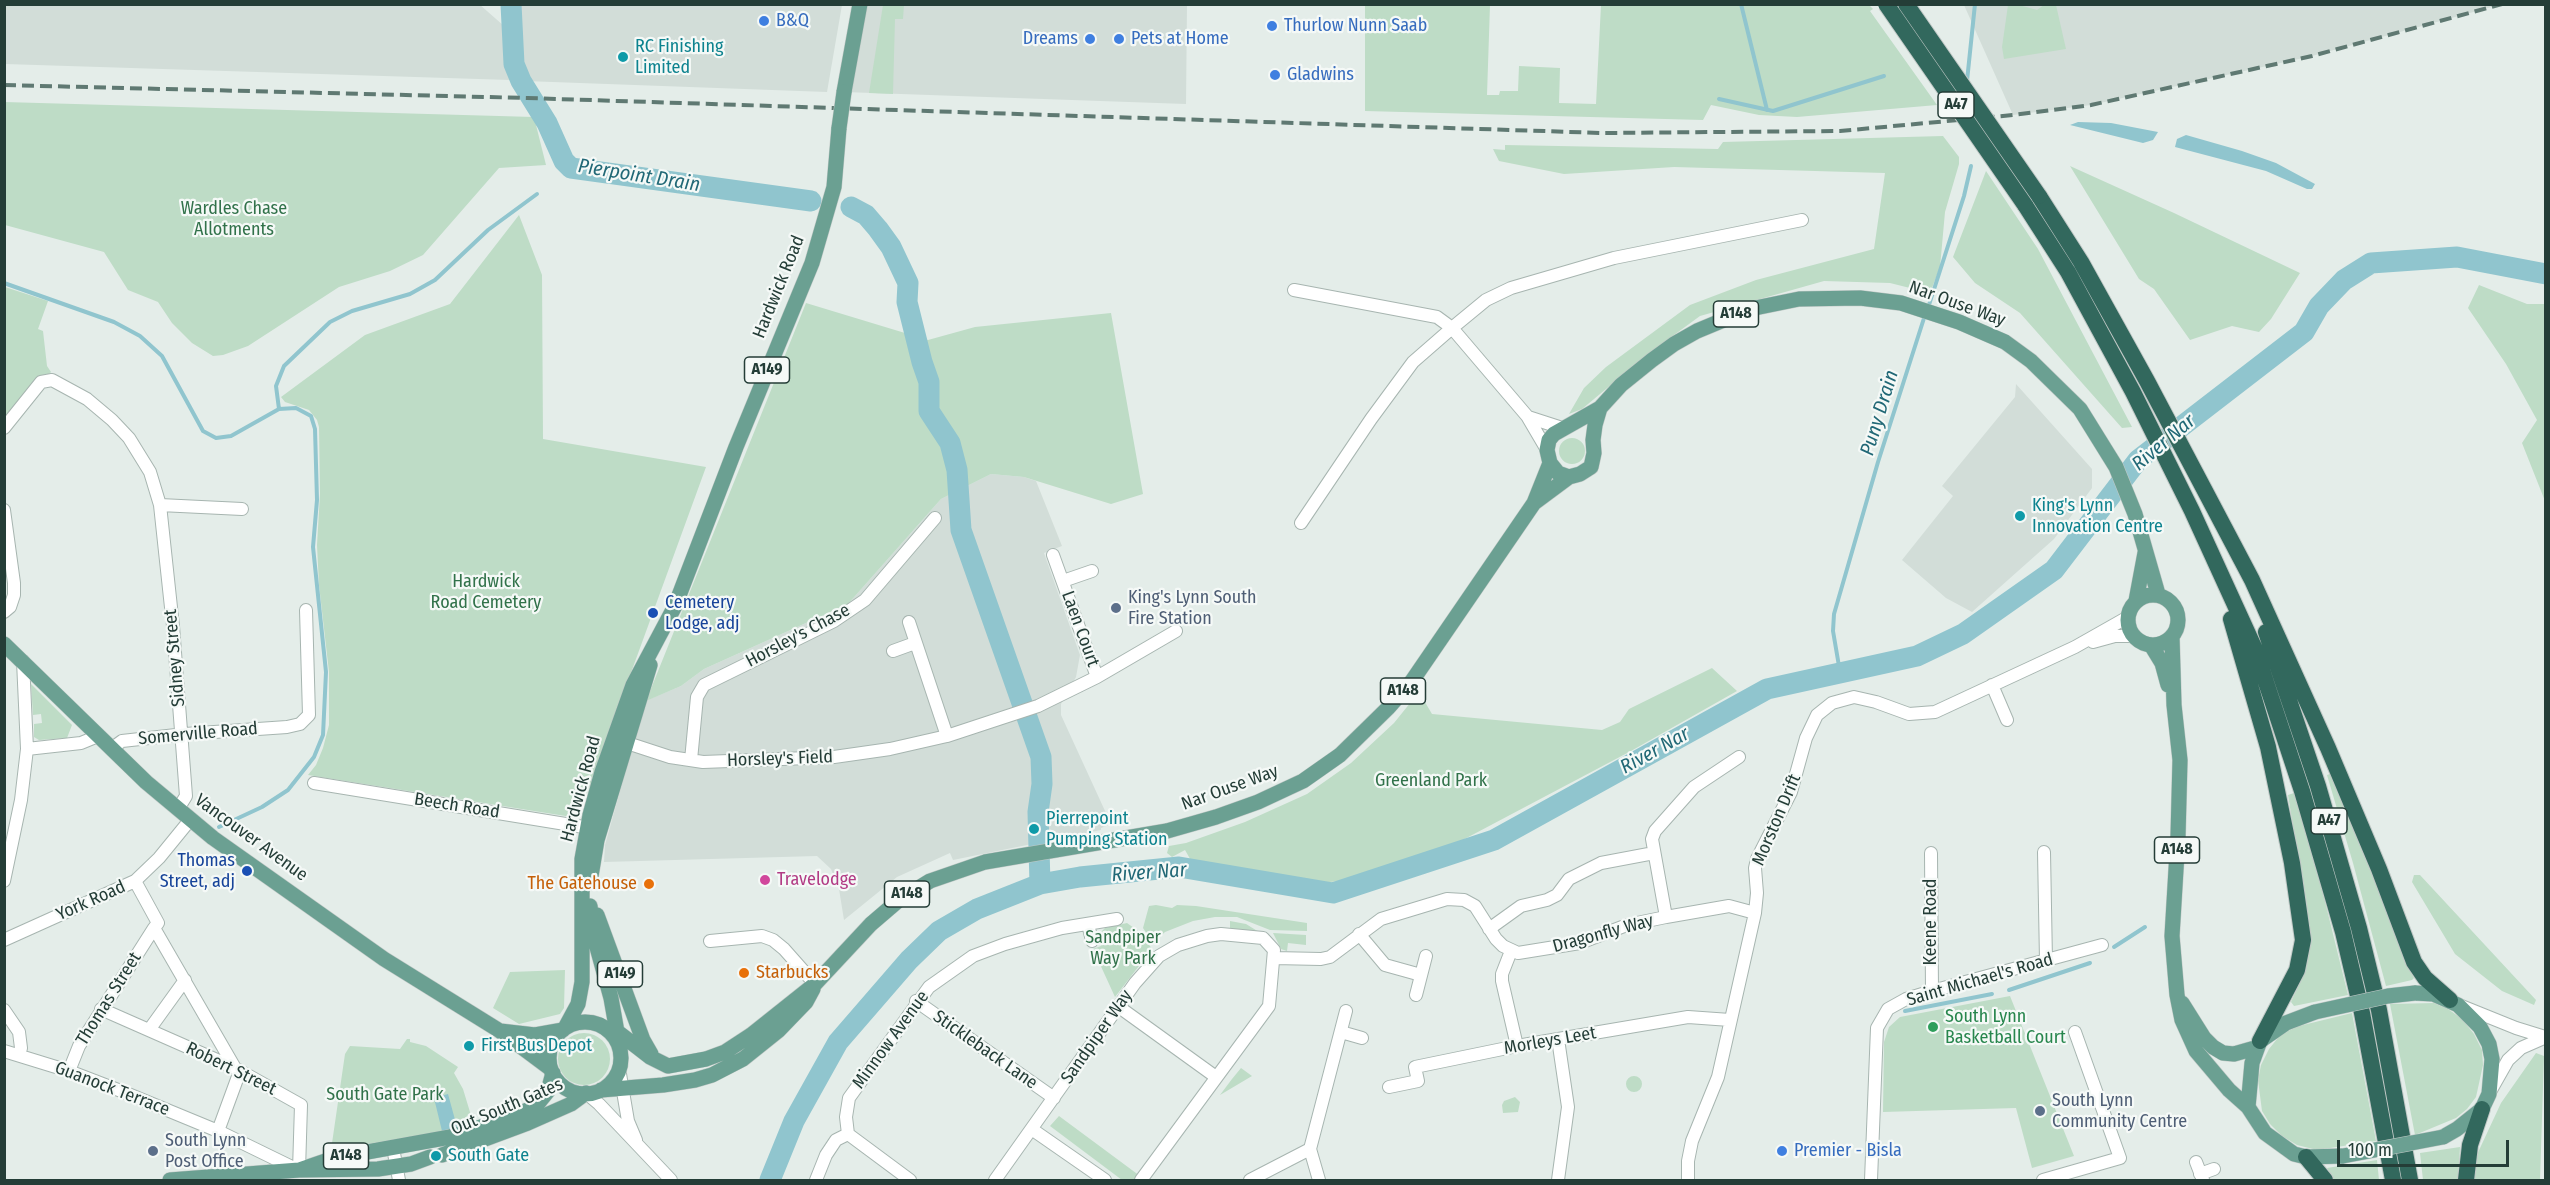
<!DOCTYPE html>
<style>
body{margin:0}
#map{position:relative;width:2550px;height:1185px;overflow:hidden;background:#e4ede9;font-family:"Fira Sans Condensed",sans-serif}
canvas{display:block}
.frame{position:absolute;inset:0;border:6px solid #243d37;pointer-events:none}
.scale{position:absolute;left:2337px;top:1140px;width:172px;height:27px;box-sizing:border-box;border:3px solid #243d37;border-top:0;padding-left:8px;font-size:18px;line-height:21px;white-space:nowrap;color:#243d37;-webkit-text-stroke:4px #f5f9f7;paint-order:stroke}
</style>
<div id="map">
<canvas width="2550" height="1185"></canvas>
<div class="frame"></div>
<div class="scale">100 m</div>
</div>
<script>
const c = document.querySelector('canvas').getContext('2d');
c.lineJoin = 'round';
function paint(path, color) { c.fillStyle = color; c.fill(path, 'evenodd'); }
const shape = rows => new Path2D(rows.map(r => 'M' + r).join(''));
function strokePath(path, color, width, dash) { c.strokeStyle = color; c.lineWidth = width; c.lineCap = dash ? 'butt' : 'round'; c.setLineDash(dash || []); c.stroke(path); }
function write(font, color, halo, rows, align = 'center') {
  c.font = font + ' "Fira Sans Condensed",sans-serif'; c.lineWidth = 4.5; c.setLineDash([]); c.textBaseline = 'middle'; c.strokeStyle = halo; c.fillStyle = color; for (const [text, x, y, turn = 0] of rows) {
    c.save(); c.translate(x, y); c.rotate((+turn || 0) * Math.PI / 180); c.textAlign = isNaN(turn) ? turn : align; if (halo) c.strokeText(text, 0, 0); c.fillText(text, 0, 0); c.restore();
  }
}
paint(shape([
 [479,4,504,26,510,80,5,64,5,5],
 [516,5,516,4,842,5,827,92,525,81,518,58,514,20],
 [860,5,1187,5,1186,104,844,92],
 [1964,5,2499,5,2312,56,2091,105,2013,115],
 [2016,384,2092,469,2092,488,2054,539,1972,612,1946,598,1902,560,1953,496,1942,486,2015,397],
 [991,474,1024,477,1036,481,1062,546,1044,553,1080,655,1076,677,1061,704,1061,715,1111,824,1101,828,1101,830,953,860,950,853,897,877,844,920,839,889,831,869,817,856,604,862,605,845,645,701,681,686,704,669,848,604,941,499]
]), '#d2ddd8');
paint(shape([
 [883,5,904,5,903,19,895,19,893,94,869,93],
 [1365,5,1490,5,1487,95,1499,95,1500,91,1518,91,1519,66,1560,68,1559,103,1596,104,1601,5,1869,5,1873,9,1870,11,1937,105,1797,117,1759,115,1711,105,1703,120,1365,111],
 [2008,5,2019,5,2037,10,2044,5,2056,5,2066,49,2004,59,2002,47],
 [4,102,534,117,546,165,499,168,423,255,390,271,339,287,248,346,223,355,213,356,192,343,172,323,158,302,128,290,104,252,5,225],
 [1943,136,1959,157,1959,164,1945,212,1940,267,1930,293,1890,283,1824,281,1700,316,1648,354,1582,409,1569,414,1584,388,1606,367,1690,305,1756,280,1874,249,1885,173,1674,167,1564,174,1499,161,1493,149,1505,150,1505,145,1718,149,1723,142],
 [2070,166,2174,213,2300,273,2271,319,2259,332,2232,326,2190,340,2154,289,2139,279],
 [1986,171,2038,249,2132,427,2122,428,2020,313,1975,283,1953,257],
 [519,215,542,275,543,439,706,467,578,818,308,775,316,765,323,748,329,725,329,672,319,585,317,545,320,494,319,427,317,420,309,410,285,402,281,397,365,335,450,304],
 [2479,285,2527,304,2545,304,2545,501,2522,443,2537,420,2506,364,2468,308],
 [5,287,48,301,38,329,43,331,47,366,51,372,5,421],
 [806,303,928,340,975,327,1111,313,1143,494,1111,504,1024,477,991,474,941,499,848,604,704,669,681,686,646,701],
 '1559 451a13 13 0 1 1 26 0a13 13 0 1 1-26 0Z',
 [1712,668,1737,691,1631,751,1457,843,1342,881,1318,883,1193,864,1185,850,1172,857,1167,853,1169,846,1186,843,1245,822,1307,794,1351,763,1394,723,1419,692,1432,714,1602,730,1620,722,1629,709],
 [31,684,72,725,67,738,39,740,34,737,34,724,42,723,41,714,33,715],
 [2330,774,2383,900,2414,978,2412,980,2386,986,2353,863,2327,775],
 [2294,793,2318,873,2348,995,2294,1006,2291,1002,2303,975,2305,901,2288,795],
 [2414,875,2420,875,2536,1000,2534,1005,2502,991,2455,954,2412,882],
 [1156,905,1172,908,1177,905,1196,906,1307,923,1307,931,1270,930,1237,917,1215,917,1193,921,1165,932,1153,943,1143,928,1149,906],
 [1230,921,1246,924,1259,932,1230,930],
 [1127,923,1141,933,1152,949,1115,997,1093,949,1101,946,1101,932,1105,928],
 [1273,933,1306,935,1306,945,1288,943,1287,951,1281,949],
 [565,970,564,1008,560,1014,519,1024,493,1008,510,972],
 [2010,996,2074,1156,2032,1168,2016,1108,1883,1112,1884,1042,1889,1027,1900,1017],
 [2434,1003,2448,1009,2462,1019,2474,1034,2482,1050,2483,1065,2476,1097,2467,1109,2456,1118,2415,1135,2390,1004],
 [2352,1013,2376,1141,2317,1150,2297,1145,2282,1136,2270,1124,2262,1111,2258,1080,2261,1065,2269,1049,2281,1034,2299,1026],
 '558 1059a26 26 0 1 1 52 0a26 26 0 1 1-52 0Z',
 [407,1039,410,1039,410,1042,426,1046,458,1067,454,1073,463,1089,473,1122,440,1132,331,1150,345,1054,350,1046,400,1049],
 [2536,1053,2544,1056,2540,1180,2473,1180,2474,1161,2501,1103],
 [1241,1068,1252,1076,1220,1095,1232,1079],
 '1626 1084a8 8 0 1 1 16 0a8 8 0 1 1-16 0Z',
 [1515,1097,1520,1102,1518,1112,1503,1113,1502,1105,1504,1101],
 [1059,1116,1140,1176,1135,1180,1122,1180,1050,1126],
 [2460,1147,2458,1180,2423,1180,2420,1153],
 [2377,1160,2379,1180,2334,1180,2327,1168]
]), '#bedcc6');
paint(shape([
 [2078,122,2111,123,2158,132,2153,140,2143,143,2070,125],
 [2186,135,2242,151,2276,163,2315,184,2312,189,2307,189,2266,171,2175,147,2177,139],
 [448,1094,457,1127,442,1131,434,1098]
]), '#90c5ce');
strokePath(shape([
 [1741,4,1767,110],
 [1967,81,1975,4],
 [1719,99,1773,111,1884,76],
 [4,283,114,322,140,336,162,356,203,431,216,438,231,436,279,409,276,386,284,366,330,322,352,311,410,294,435,280,488,230,537,194],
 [1928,308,1964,196,1971,166],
 [1840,672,1833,631,1834,614,1878,462,1925,315],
 [219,827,262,807,288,790,314,757,323,735,326,672,313,547,317,500,315,429,311,416,296,408,279,409],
 [2114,947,2145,927],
 [2009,990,2090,963],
 [1905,1011,1992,994]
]), '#90c5ce', 4);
strokePath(shape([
 [511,4,514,64,521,81,547,123,564,161,571,168,811,201],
 [851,207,866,215,878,229,891,247,908,283,907,302,922,362,929,382,929,411,950,443,957,470,961,530,1041,757,1042,784,1038,812,1040,884],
 [770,1180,794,1121,838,1042,909,960,939,931,977,909,1040,884,1080,877,1179,867,1333,893,1494,840,1767,689,1917,656,1963,634,2054,570,2138,460,2304,332,2319,306,2344,280,2371,263,2457,257,2546,274]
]), '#90c5ce', 21);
const minor = shape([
 [1294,290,1437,317,1452,328,1486,300,1511,288,1614,258,1802,220],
 [1528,417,1562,428],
 [4,428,41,382,52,380,87,399,112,420,129,438,150,472,160,505,173,626,186,796,178,809],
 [160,505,242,509],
 [4,510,14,583,14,595,10,607,4,612],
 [1301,523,1371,419,1413,362,1452,328,1527,416,1547,450],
 [1053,555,1097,677],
 [1063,581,1092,571],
 [909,622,947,736],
 [2093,642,2115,636,2133,636],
 [893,651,915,643],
 [1992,685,2007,720],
 [618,740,670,757,703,762,834,757,890,749,947,736,1038,706,1097,677,1176,631],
 [27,749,81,743,98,736],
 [111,749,122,741,185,734,287,727,300,724,309,715,306,610],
 [691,760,697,697,704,685,834,621,865,600,935,518],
 [314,783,596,829],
 [2044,852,2046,961],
 [1931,853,1932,991],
 [4,881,21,800,27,749,23,661],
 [135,881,158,923,154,928,235,1068],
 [1666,917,1652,839,1655,831,1694,787,1739,757],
 [1088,924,1092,941],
 [1489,929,1521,906,1547,900,1557,895,1569,879,1601,863,1654,853],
 [1359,934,1385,965,1421,975],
 [4,940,135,881,159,858,190,820],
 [710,941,762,936,773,940,784,949,815,984],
 [1511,951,1502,974,1502,981,1517,1046],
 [1274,958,1321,959,1330,957,1381,919,1447,899,1464,900,1475,906,1496,939,1503,946,1518,953,1580,943,1627,925,1666,917,1729,906,1755,913],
 [1416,995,1426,956],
 [916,1001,1054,1098],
 [2459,1005,2516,1028,2545,1037],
 [1119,1007,1216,1077],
 [101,1009,235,1068,301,1105,299,1170],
 [4,1010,19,1032,21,1048,19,1055],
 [149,1030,185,980],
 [1341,1032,1362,1038],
 [1558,1039,1568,1107,1558,1180],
 [4,1051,69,1071,121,1091,218,1131,298,1170],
 [619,1068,628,1121,636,1140],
 [69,1071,79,1046,154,928],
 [1389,1087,1418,1081,1415,1067,1517,1046,1688,1017,1730,1020],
 [2491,1090,2508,1060,2521,1048,2546,1037],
 [586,1093,599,1104,671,1180],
 [1033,1130,1105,1180],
 [218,1131,240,1071],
 [848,1134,910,1180],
 [393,1148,399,1180],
 [2196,1162,2203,1180],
 [2200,1174,2214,1169],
 [816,1180,826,1155,836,1140,848,1134,846,1117,849,1098,929,987,973,956,1005,944,1062,928,1117,919],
 [995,1180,1135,983,1159,956,1178,945,1207,936,1221,934,1263,938,1274,950,1269,1006,1141,1180],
 [1250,1180,1310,1149],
 [1319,1180,1310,1149,1346,1011],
 [1688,1180,1688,1161,1692,1141,1718,1077,1755,913,1757,893,1755,868,1757,859,1791,792,1806,738,1817,715,1832,703,1854,697,1876,702,1909,714,1935,712,2075,647,2128,617],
 [1871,1180,1877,1028,1888,1009,1906,999,1932,991,2102,945],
 [2043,1180,2120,1158,2075,1032]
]);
const major = shape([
 [844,92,860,4],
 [1569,477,1558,473,1550,463,1547,450,1549,440,1554,434,1600,408,1621,385,1652,360,1674,344,1697,331,1750,309,1799,299,1860,298,1901,303,1959,322,2005,342,2031,361,2080,409,2116,467,2135,514,2158,594],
 [1534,503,1569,477,1580,474,1591,467,1594,453,1593,440,1595,425,1600,408],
 '2128 620a25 25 0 1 1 50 0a25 25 0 1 1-50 0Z',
 [2136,601,2145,553],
 [2172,637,2174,705,2180,760,2178,836,2172,936,2177,995,2182,1020,2196,1051,2229,1090,2248,1107],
 [4,644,146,782,213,838,384,959,500,1031,551,1069],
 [2151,645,2162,663,2168,685],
 [591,876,597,840,650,665],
 [590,906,595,940,611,998,620,1049],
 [597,915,643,1040,651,1054],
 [2415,993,2433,994,2458,1005,2480,1027,2489,1044,2492,1059,2489,1094,2482,1109,2457,1129,2443,1137],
 [2182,1003,2204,1038,2213,1047,2223,1053,2234,1054,2255,1048],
 [2315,1012,2286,1023,2260,1041,2252,1063,2248,1107,2265,1133,2294,1154,2306,1157,2343,1156],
 '549 1058a36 36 0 1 1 72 0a36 36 0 1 1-72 0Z',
 [603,1027,619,1033,650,1057,668,1066,706,1059,725,1052,751,1035,815,984,871,924,899,900,930,881,985,862,1167,831,1216,817,1258,802,1303,781,1340,755,1388,708,1412,681,1534,503,1550,463],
 [565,1028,578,1004,582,982,582,859,590,815,602,772,633,685,675,606,736,447,812,263,834,187,839,128],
 [500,1031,535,1035,563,1030],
 [601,1090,663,1085,695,1080,712,1075,743,1059,778,1031,806,1002,813,989],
 [442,1155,528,1123,571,1104,586,1093],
 [299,1170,334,1158,450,1137,506,1119,535,1107,548,1091,553,1073],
 [170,1180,299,1170,378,1169,411,1164,430,1157]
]);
const highway = shape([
 [2039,196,2081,262,2147,381,2252,580,2328,748,2379,869,2414,962,2425,978,2450,1000],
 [2025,205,2068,272,2133,392,2192,511,2255,649,2302,791,2343,932,2362,1013,2393,1180],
 [2231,619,2268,747,2292,863,2303,940,2297,970,2260,1041],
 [2266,632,2318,786,2359,928,2379,1010,2410,1180],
 [2306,1157,2325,1180],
 [2466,1180,2470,1145,2482,1109]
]);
strokePath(minor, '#a7b5b0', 14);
strokePath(major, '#c2c9c7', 16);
strokePath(highway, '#c2c9c7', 18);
strokePath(minor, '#fff', 12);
strokePath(major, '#6ba092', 15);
strokePath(highway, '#32685d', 16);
strokePath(shape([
 [4,85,527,98,1603,133,1840,131,2013,115,2091,105,2312,56,2502,4]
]), '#5f7972', 4, [12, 6]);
const majorBridge = shape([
 [839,128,844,92],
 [2315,1012,2388,996,2415,993],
 [2343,1156,2443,1137]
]);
const highwayBridge = shape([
 [1886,4,2025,205],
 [1906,4,2039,196]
]);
strokePath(majorBridge, '#c2c9c7', 16, []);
strokePath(highwayBridge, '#c2c9c7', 18, []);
strokePath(majorBridge, '#6ba092', 15);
strokePath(highwayBridge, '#32685d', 16);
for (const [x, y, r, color] of [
 [764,21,6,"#3f7fe0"],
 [1272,26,6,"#3f7fe0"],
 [1090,39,6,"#3f7fe0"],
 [1119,39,6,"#3f7fe0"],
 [623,57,6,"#0f9aa8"],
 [1275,75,6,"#3f7fe0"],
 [2020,516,6,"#0f9aa8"],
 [1116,608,6,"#5c6f8a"],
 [653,613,6,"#1a4fb4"],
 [1034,829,6,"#0f9aa8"],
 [247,871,6,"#1a4fb4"],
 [765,880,6,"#d1479c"],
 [649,884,6,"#e8710a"],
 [744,973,6,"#e8710a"],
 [1933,1027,6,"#2e9e5b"],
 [469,1046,6,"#0f9aa8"],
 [2040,1111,6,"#5c6f8a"],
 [153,1151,6,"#5c6f8a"],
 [1782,1151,6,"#3f7fe0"],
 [436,1156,6,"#0f9aa8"]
]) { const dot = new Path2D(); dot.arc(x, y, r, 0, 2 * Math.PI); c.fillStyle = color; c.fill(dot); strokePath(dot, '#f5f9f7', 2); }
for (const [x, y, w] of [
 [1956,105,36],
 [1736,314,45],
 [767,370,45],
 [1403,691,45],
 [2329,821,36],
 [2177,850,45],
 [907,894,45],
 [620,974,45],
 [346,1156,45]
]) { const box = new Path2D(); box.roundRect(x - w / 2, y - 13, w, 26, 4.5); c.fillStyle = '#f5f9f7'; c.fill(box); strokePath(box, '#243d37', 1.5); }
write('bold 16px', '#243d37', null, [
 ["A47",1956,105],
 ["A148",1736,314],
 ["A149",767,370],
 ["A148",1403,691],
 ["A47",2329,821],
 ["A148",2177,850],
 ["A148",907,894],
 ["A149",620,974],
 ["A148",346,1156]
]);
write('18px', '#366cbe', '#f5f9f7', [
 ["B&Q",776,21],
 ["Thurlow Nunn Saab",1284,26],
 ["Dreams",1078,39,"right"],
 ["Pets at Home",1131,39],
 ["Gladwins",1287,75],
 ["Premier - Bisla",1794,1151]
], 'left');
write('18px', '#0d838f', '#f5f9f7', [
 ["RC Finishing",635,47],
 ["Limited",635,68],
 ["King's Lynn",2032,506],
 ["Innovation Centre",2032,527],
 ["Pierrepoint",1046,819],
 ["Pumping Station",1046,840],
 ["First Bus Depot",481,1046],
 ["South Gate",448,1156]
], 'left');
write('18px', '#31724a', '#f5f9f7', [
 ["Wardles Chase",234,209],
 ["Allotments",234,230],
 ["Hardwick",486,582],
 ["Road Cemetery",486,603],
 ["Greenland Park",1431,781],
 ["Sandpiper",1123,938],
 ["Way Park",1123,959],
 ["South Gate Park",385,1095]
]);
write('18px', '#243d37', '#f5f9f7', [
 ["Hardwick Road",779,287,-68],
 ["Nar Ouse Way",1957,304,20],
 ["Laen Court",1080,629,70],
 ["Horsley's Chase",798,636,-28],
 ["Sidney Street",175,658,-95],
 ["Somerville Road",198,734,-5],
 ["Horsley's Field",780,759,-2],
 ["Nar Ouse Way",1230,788,-20],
 ["Hardwick Road",581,789,-75],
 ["Beech Road",457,806,9],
 ["Morston Drift",1777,820,-67],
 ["Vancouver Avenue",251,838,36],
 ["York Road",91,901,-24],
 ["Keene Road",1931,922,-90],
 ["Dragonfly Way",1603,934,-15],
 ["Saint Michael's Road",1980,980,-16],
 ["Thomas Street",109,999,-58],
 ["Sandpiper Way",1097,1037,-55],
 ["Minnow Avenue",891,1040,-54],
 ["Morleys Leet",1550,1041,-10],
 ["Stickleback Lane",985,1050,35],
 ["Robert Street",231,1069,26],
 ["Guanock Terrace",112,1089,21],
 ["Out South Gates",507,1107,-23]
]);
write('18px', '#4e5e75', '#f5f9f7', [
 ["King's Lynn South",1128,598],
 ["Fire Station",1128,619],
 ["South Lynn",2052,1101],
 ["Community Centre",2052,1122],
 ["South Lynn",165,1141],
 ["Post Office",165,1162]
], 'left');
write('18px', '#164399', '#f5f9f7', [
 ["Cemetery",665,603],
 ["Lodge, adj",665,624],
 ["Thomas",235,861,"right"],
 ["Street, adj",235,882,"right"]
], 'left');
write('18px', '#b23c85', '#f5f9f7', [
 ["Travelodge",777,880]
], 'left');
write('18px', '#c56008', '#f5f9f7', [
 ["The Gatehouse",637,884],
 ["Starbucks",756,973,"left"]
], 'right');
write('18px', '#27864d', '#f5f9f7', [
 ["South Lynn",1945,1017],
 ["Basketball Court",1945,1038]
], 'left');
write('italic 20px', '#216876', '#f5f9f7', [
 ["Pierpoint Drain",639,176,9],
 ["Puny Drain",1880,413,-73],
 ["River Nar",2164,443,-40],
 ["River Nar",1655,751,-29],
 ["River Nar",1149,873,-4]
]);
</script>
